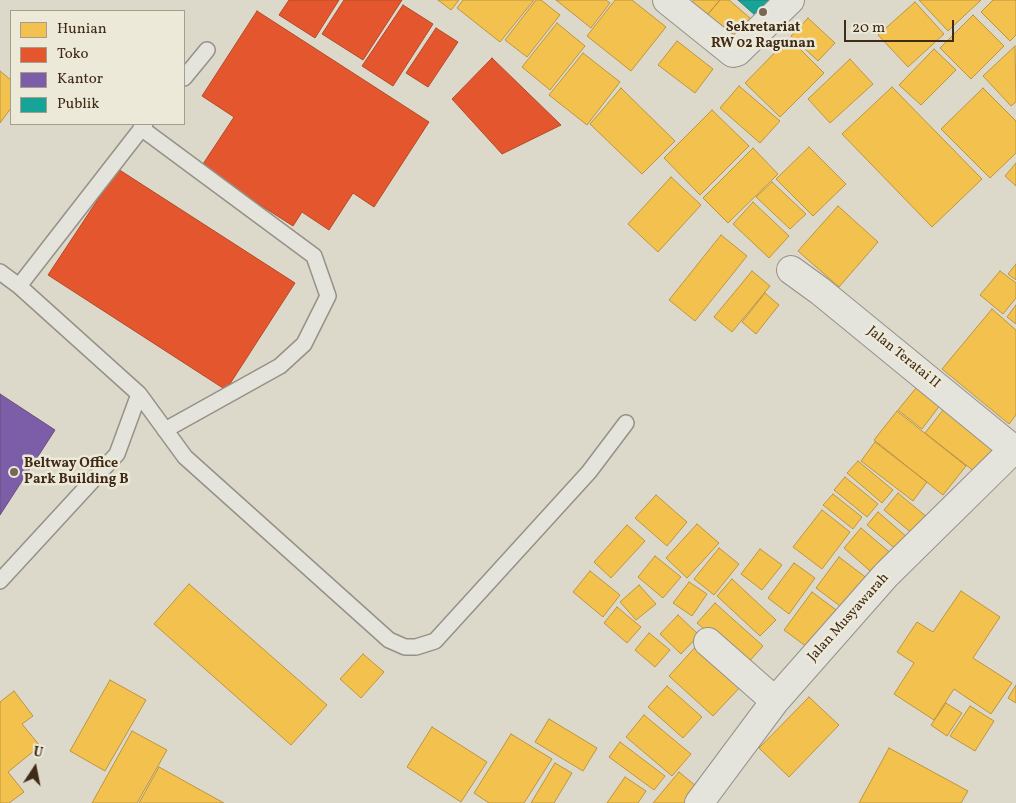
<!DOCTYPE html>
<style>
body{margin:0}
#map{position:relative;width:1016px;height:803px;overflow:hidden;background:#dcd9cb;font-family:Vollkorn,serif}
canvas{display:block}
.legend{position:absolute;left:10px;top:10px;width:175px;height:115px;box-sizing:border-box;background:#ede9d8;border:1px solid #a89d8b;margin:0;padding:6px 9px;list-style:none;font-size:15px;color:#402a18}
.legend li{display:flex;align-items:center;gap:10px;height:25px}
.legend b{width:25px;border:1px solid #a89d8b}
.north{position:absolute;left:10px;top:743px;width:50px;height:50px;-webkit-text-stroke:4px #ede9d8;paint-order:stroke;rotate:11deg;font-size:14px;font-weight:700;line-height:20px;text-align:center;color:#402a18}
.north::after{content:'';display:block;margin:auto;width:18px;height:22px;background:#402a18;clip-path:polygon(50% 0,100% 100%,50% 72%,0 100%)}
.scale{position:absolute;left:844px;top:20px;width:110px;height:22px;box-sizing:border-box;border:2px solid #402a18;border-top:0;padding-left:6px;font-size:15px;line-height:18px;white-space:nowrap;color:#402a18;-webkit-text-stroke:4px #ede9d8;paint-order:stroke}
</style>
<div id="map">
<canvas width="1016" height="803"></canvas>
<ul class="legend">
<li><b style="height:14px;background:#f2c14e"></b>Hunian</li>
<li><b style="height:14px;background:#e4572e"></b>Toko</li>
<li><b style="height:14px;background:#7b5ea7"></b>Kantor</li>
<li><b style="height:14px;background:#17a398"></b>Publik</li>
</ul>
<div class="north">U</div>
<div class="scale">20 m</div>
</div>
<script>
const c = document.querySelector('canvas').getContext('2d');
c.lineJoin = 'round';
function paint(path, color) { c.fillStyle = color; c.fill(path, 'evenodd'); }
const shape = rows => new Path2D(rows.map(r => 'M' + r).join(''));
function strokePath(path, color, width, dash) { c.strokeStyle = color; c.lineWidth = width; c.lineCap = dash ? 'butt' : 'round'; c.setLineDash(dash || []); c.stroke(path); }
function write(font, color, halo, rows, align = 'center') {
  c.font = font + ' Vollkorn,serif'; c.lineWidth = 5; c.setLineDash([]); c.textBaseline = 'middle'; c.strokeStyle = halo; c.fillStyle = color; for (const [text, x, y, turn = 0] of rows) {
    c.save(); c.translate(x, y); c.rotate((+turn || 0) * Math.PI / 180); c.textAlign = isNaN(turn) ? turn : align; if (halo) c.strokeText(text, 0, 0); c.fillText(text, 0, 0); c.restore();
  }
}
const homes = shape([
 [438,0,459,0,451,10,438,0],
 [463,0,534,0,500,42,457,8,463,0],
 [536,0,541,0,560,15,527,57,505,40,536,0],
 [556,0,606,0,610,3,591,28,556,0],
 [615,0,632,0,666,27,631,71,587,36,615,0],
 [694,0,720,0,701,22,686,9,694,0],
 [720,0,729,0,758,25,736,48,703,20,720,0],
 [919,0,981,0,948,31,919,0],
 [993,0,1016,0,1016,35,1010,41,981,12,993,0],
 [915,2,944,34,908,67,878,35,915,2],
 [973,15,1004,46,971,79,940,48,973,15],
 [808,18,835,43,818,61,791,36,808,18],
 [557,23,585,46,550,90,522,67,557,23],
 [789,38,824,73,780,117,745,83,789,38],
 [677,41,713,69,695,93,658,65,677,41],
 [1015,46,1016,102,1011,106,983,76,1015,46],
 [934,49,956,70,921,105,899,85,934,49],
 [583,53,620,82,587,125,549,95,583,53],
 [850,59,873,84,830,123,808,99,850,59],
 [0,71,11,80,11,108,0,123,0,71],
 [739,86,780,121,760,143,720,108,739,86],
 [892,87,982,179,932,227,842,134,892,87],
 [621,88,675,141,642,174,590,124,621,88],
 [983,88,1016,121,1016,153,990,178,941,129,983,88],
 [712,110,749,146,700,195,664,158,712,110],
 [809,147,846,184,813,216,776,179,809,147],
 [753,148,778,174,728,223,703,198,753,148],
 [1016,163,1016,186,1005,176,1016,163],
 [671,177,701,205,658,252,628,224,671,177],
 [772,182,806,214,790,229,756,197,772,182],
 [753,202,789,236,769,258,733,224,753,202],
 [838,206,878,242,839,287,798,251,838,206],
 [721,235,747,256,695,321,669,300,721,235],
 [1016,264,1016,280,1008,274,1016,264],
 [752,271,770,286,732,332,714,317,752,271],
 [1000,271,1016,283,1016,298,1003,314,980,295,1000,271],
 [765,293,779,305,756,334,742,322,765,293],
 [1016,305,1016,324,1007,317,1016,305],
 [992,309,1016,330,1016,415,1009,424,942,369,992,309],
 [921,382,944,400,922,429,898,410,921,382],
 [950,401,1000,440,975,472,925,433,950,401],
 [897,411,966,466,943,495,874,440,897,411],
 [875,442,927,482,913,501,861,461,875,442],
 [858,461,893,490,882,503,847,473,858,461],
 [845,477,878,504,867,517,834,490,845,477],
 [898,493,934,523,920,540,884,510,898,493],
 [833,494,862,517,853,529,823,505,833,494],
 [656,495,687,522,667,546,635,518,656,495],
 [822,510,850,532,822,569,793,547,822,510],
 [878,512,915,544,904,556,867,525,878,512],
 [697,524,719,543,687,578,666,558,697,524],
 [627,525,645,541,611,578,594,562,627,525],
 [861,528,894,556,877,577,844,548,861,528],
 [719,548,739,564,714,595,694,579,719,548],
 [760,549,782,565,762,590,741,574,760,549],
 [655,556,681,577,663,598,638,577,655,556],
 [839,557,868,579,844,609,816,588,839,557],
 [794,563,815,578,789,614,768,598,794,563],
 [590,571,620,595,603,617,573,592,590,571],
 [732,579,776,620,760,636,717,596,732,579],
 [689,582,707,594,692,616,673,603,689,582],
 [189,584,327,705,291,745,154,624,189,584],
 [639,585,656,604,636,620,620,602,639,585],
 [961,591,1000,617,973,658,1012,683,991,714,954,689,934,720,894,694,914,663,897,652,917,622,933,632,961,591],
 [812,592,839,612,811,650,784,630,812,592],
 [715,603,763,646,746,665,697,623,715,603],
 [617,607,641,627,627,643,604,623,617,607],
 [678,615,699,635,681,654,660,634,678,615],
 [649,633,670,650,655,667,635,650,649,633],
 [699,643,744,683,713,716,669,676,699,643],
 [363,654,384,672,361,698,340,679,363,654],
 [110,680,146,700,105,771,70,751,110,680],
 [1016,685,1016,703,1008,698,1016,685],
 [667,686,702,717,683,738,648,707,667,686],
 [14,691,33,716,22,724,40,746,8,772,24,792,9,803,0,803,0,702,14,691],
 [809,697,839,725,789,777,759,748,809,697],
 [946,703,962,713,947,736,931,725,946,703],
 [970,706,994,721,975,751,950,736,970,706],
 [644,715,691,754,672,776,626,737,644,715],
 [549,719,597,748,583,771,535,742,549,719],
 [432,727,487,762,461,802,407,767,432,727],
 [132,731,167,750,137,803,92,803,132,731],
 [511,734,552,759,524,803,489,803,474,793,511,734],
 [620,742,665,776,654,790,609,757,620,742],
 [889,748,968,791,961,803,859,803,889,748],
 [555,763,572,773,554,803,531,803,555,763],
 [159,767,222,802,224,803,139,803,159,767],
 [679,772,702,791,692,803,653,803,679,772],
 [625,777,646,791,638,803,607,803,625,777]
]);
paint(homes, '#f2c14e');
strokePath(homes, '#bd943e', 1);
const shops = shape([
 [289,0,339,0,315,38,279,15,289,0],
 [344,0,402,0,363,60,322,34,344,0],
 [403,5,433,24,393,86,362,66,403,5],
 [257,11,429,122,374,207,353,193,329,230,302,212,293,226,201,167,234,117,202,96,257,11],
 [436,28,458,42,428,87,406,73,436,28],
 [492,58,561,125,502,154,452,99,492,58],
 [118,169,295,283,226,390,48,275,118,169]
]);
paint(shops, '#e4572e');
strokePath(shops, '#b34a27', 1);
const offices = shape([
 [0,394,55,430,0,515,0,394]
]);
paint(offices, '#7b5ea7');
strokePath(offices, '#694e7c', 1);
const public = shape([
 [738,0,786,0,764,23,738,0]
]);
paint(public, '#17a398');
strokePath(public, '#237f72', 1);
const lane = shape([
 [184,78,207,50],
 [141,128,314,256,328,296,304,344,280,366,165,430],
 [0,272,19,286],
 [139,394,185,457,389,640,405,647,416,647,435,641,589,472,626,423],
 [0,581,117,454,139,394,19,286,145,124]
]);
const street = shape([
 [667,0,733,53,737,52,790,0],
 [791,270,820,291,1013,449],
 [708,642,775,701],
 [699,803,775,701,886,575,1016,447]
]);
strokePath(lane, '#969187', 18);
strokePath(street, '#969187', 30);
strokePath(lane, '#e4e3dc', 15);
strokePath(street, '#e4e3dc', 28);
for (const [x, y, r, color] of [
 [763,12,5,"#776757"],
 [14,472,5,"#776757"]
]) { const dot = new Path2D(); dot.arc(x, y, r, 0, 2 * Math.PI); c.fillStyle = color; c.fill(dot); strokePath(dot, '#ede9d8', 2); }
write('bold 14px', '#402a18', '#ede9d8', [
 ["Sekretariat",763,28],
 ["RW 02 Ragunan",763,44],
 ["Beltway Office",24,464,"left"],
 ["Park Building B",24,480,"left"]
]);
write('14px', '#402a18', '#ede9d8', [
 ["Jalan Teratai II",903,358,39],
 ["Jalan Musyawarah",849,618,-48]
]);
</script>
